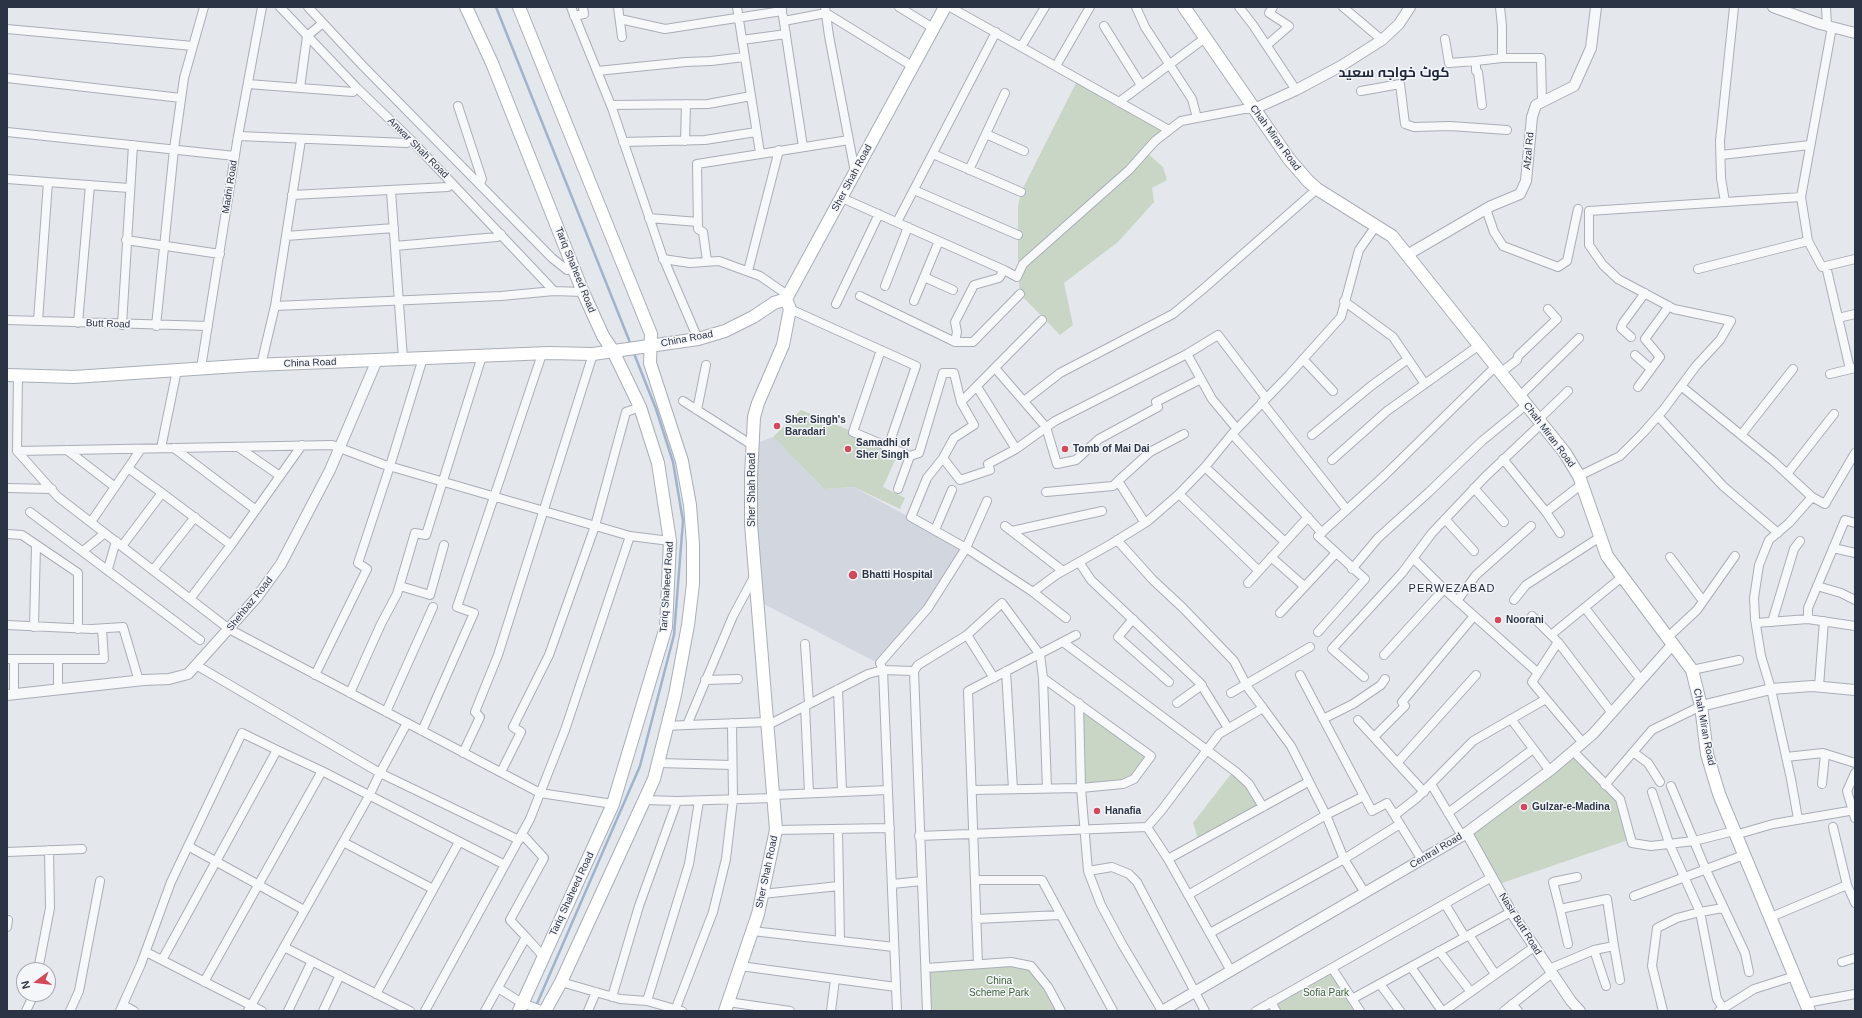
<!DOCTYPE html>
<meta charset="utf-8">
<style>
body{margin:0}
#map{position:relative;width:1862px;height:1018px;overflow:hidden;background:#e4e7ec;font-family:Helvetica,sans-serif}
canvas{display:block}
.frame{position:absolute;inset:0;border:8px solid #2b3445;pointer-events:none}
.north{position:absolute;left:16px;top:962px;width:40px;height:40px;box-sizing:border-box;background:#f4f6f9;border:1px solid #a4a8b1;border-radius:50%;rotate:255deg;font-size:11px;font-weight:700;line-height:16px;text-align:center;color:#2b3445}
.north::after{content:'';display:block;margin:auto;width:14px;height:18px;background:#d1495b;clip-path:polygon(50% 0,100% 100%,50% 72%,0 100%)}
</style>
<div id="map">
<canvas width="1862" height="1018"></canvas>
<div class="frame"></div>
<div class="north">N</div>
</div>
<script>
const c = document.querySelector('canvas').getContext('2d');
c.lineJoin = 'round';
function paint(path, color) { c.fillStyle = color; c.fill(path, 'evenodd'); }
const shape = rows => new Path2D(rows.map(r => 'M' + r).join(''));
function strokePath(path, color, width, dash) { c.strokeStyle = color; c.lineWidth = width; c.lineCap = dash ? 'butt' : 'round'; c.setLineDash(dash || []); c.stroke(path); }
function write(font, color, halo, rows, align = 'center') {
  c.font = font + ' Helvetica,Cairo,sans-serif'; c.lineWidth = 3; c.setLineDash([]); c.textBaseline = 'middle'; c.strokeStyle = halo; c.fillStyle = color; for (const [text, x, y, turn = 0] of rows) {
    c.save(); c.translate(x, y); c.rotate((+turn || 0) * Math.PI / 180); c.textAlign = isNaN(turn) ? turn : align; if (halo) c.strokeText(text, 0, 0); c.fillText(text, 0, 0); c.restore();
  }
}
paint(shape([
 [773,437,824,489,854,487,966,548,928,608,883,658,874,661,760,602,752,445]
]), '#d2d6de');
paint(shape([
 [1078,79,1169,130,1147,153,1163,167,1167,180,1152,188,1154,202,1118,242,1064,283,1073,325,1060,335,1020,294,1018,275,1018,206,1022,190],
 [801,410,899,451,883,487,905,498,900,509,854,487,824,489,773,437],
 [1079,703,1149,753,1134,779,1081,788],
 [1573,751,1620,799,1631,839,1496,885,1467,833],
 [1234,770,1263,807,1199,842,1193,823],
 [1011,962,1031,966,1062,1011,927,1011,926,968],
 [1332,968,1360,1011,1276,1011,1271,1002]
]), '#c9d6c5');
strokePath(shape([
 [496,7,631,345],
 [536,1006,640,766,674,635,683,521,673,462,656,409,633,351]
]), '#9fb4cc', 2.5);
const minor = shape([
 [280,7,357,88,411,140,554,291],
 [308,7,362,65,552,258,567,270,574,269],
 [571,7,612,108,662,255,698,339],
 [618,7,622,37],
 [737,7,760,153],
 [825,7,829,36,855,172],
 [899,7,933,28],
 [950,7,1169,130],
 [1136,7,1145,27,1192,99,1197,118],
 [1239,7,1253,25,1296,90],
 [1343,7,1382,40],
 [1500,7,1502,26,1502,58],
 [1826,7,1827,26],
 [574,16,584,14,583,7],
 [783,16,803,147],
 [620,19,665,29,782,11,782,7],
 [784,21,826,13,912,66],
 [1104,26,1141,85],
 [1832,27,1801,197,1808,241,1822,267,1855,259],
 [7,29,193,46],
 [1445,39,1449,63,1476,61],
 [742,40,786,34],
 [1267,45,1289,26,1269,13,1273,7],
 [1021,47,1045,7],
 [1056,66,1090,7],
 [597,71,686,62,711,61,744,57],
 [7,78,181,98],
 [248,84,353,92,357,88],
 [300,88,307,36,323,23],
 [1361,91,1400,84,1405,124,1414,127,1450,126,1507,130],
 [1119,102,1205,38],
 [611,105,708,104,751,96],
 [1482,105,1478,72,1476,71,1476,61,1502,58,1541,58,1542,102],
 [458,106,482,179,480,184],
 [7,132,235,156],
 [986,134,1024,151],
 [238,136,407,143,411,140],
 [685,141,686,104],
 [623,142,705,140,756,132],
 [933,154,1021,192],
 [1721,155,1810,145],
 [969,170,1005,93],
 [7,179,129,188],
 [914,190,1018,235],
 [391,191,403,359],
 [292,195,448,187,452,183],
 [842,198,1004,270,1017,277,1023,264,1129,170,1155,141,1181,121,1244,109,1254,109],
 [1725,202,1721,178,1720,141,1734,7],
 [1486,209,1494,232,1503,246,1558,267,1567,261,1578,209],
 [649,218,698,222],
 [897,222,996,32],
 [286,236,394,228],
 [126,240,220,254],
 [395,246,497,237,501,234],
 [663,259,690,263,719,261,760,276,789,296],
 [707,261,703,232,698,229,697,164,849,140],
 [1826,266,1850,369],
 [1698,269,1808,241],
 [748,271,779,150],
 [924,277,953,290],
 [885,286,908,227],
 [860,296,955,342,957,332,955,322,974,285,999,278,1004,270],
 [914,301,939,241],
 [1344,301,1393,337,1425,384],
 [836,304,879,214],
 [275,306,501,296,554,291,583,292],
 [790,309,916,366,888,447],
 [1838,318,1855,314],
 [7,320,208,326],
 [38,321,48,182],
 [78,323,90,185],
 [122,325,133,145],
 [156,326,174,149,184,78,204,7],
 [1631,337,1621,328,1623,323,1645,293],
 [955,342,973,342,1020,294],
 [881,350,853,432,910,456,898,489],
 [1635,355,1651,369],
 [1303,359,1333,391],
 [261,365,275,306,301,140],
 [201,368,238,136,262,7],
 [995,368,1046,427,1057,464,1076,460,1099,439,1158,407,1156,402,1201,379],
 [1500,373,1517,360,1518,356,1557,319,1548,309],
 [1830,374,1855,368],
 [18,375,17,451,58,497,229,629,540,793,613,804],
 [1681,386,1773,461,1812,497,1825,504,1855,453],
 [1638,387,1660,357,1645,339,1669,306],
 [1519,397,1579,338],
 [683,401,752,445],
 [1024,401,1060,373,1173,314,1202,290,1317,189],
 [961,402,1042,320],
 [1262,402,1347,510],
 [697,410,706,365],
 [1658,416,1723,486,1778,533],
 [1538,420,1568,391],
 [1237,429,1212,399,1187,354,1218,335,1266,398],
 [1232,434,1322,533],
 [1312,435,1371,386,1408,359],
 [1741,435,1793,369],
 [238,447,280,476],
 [161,448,177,370],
 [174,448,256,510],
 [1016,449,1055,421,1187,354],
 [67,450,115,487],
 [17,451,332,445,382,464,630,536,670,541],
 [910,456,919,453,943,373,954,373,961,402,974,425,954,438,943,458,927,478,911,517,966,548,1033,592,1066,618],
 [943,458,960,480,990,470,988,464,1016,449,979,390],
 [1503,459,1546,512,1582,484],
 [1332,460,1387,411,1478,346],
 [1205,467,1285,542],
 [128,468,162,493],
 [1787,474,1834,414],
 [1579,476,1620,456,1643,433,1664,409,1696,366,1720,340,1731,321,1674,309,1618,279,1603,265,1589,245,1589,211,1801,197],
 [1118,481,1150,452,1184,434],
 [7,488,52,489],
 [1474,488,1504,522],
 [1046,492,1113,486,1118,481,1145,523],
 [1179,494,1259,571],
 [30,512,200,640],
 [1546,512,1560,533],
 [1445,519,1474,551],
 [91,522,141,449],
 [1005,526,1063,571],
 [935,530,952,490],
 [1012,531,1102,511],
 [7,534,22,535,78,573,78,629],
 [1117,540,1153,580,1183,608,1234,661,1248,688,1263,708],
 [231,545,302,445],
 [122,546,162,493,231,545,190,599],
 [1833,548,1855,553],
 [83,551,105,533],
 [1271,557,1304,586],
 [1670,557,1703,601],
 [1413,558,1444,589,1537,672],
 [1079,562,1091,580,1200,683,1228,728],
 [108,569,116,541],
 [1352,569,1378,538,1429,492,1482,441,1526,405],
 [153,570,195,517],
 [1248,583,1308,517],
 [400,586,430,595,444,545],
 [1817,586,1841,593,1855,600],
 [1033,592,1056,575,1111,544,1148,521,1179,494,1205,467,1232,434,1289,375,1341,317,1359,250,1376,226],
 [1514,600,1526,585,1600,537],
 [1457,601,1476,575,1531,526],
 [1585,608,1641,680],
 [1280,613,1336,553],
 [1532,616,1555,639],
 [1133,619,1118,637,1169,682],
 [1808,619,1855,626],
 [1772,622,1794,549,1800,541],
 [1756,623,1808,619,1808,608,1845,520,1855,523],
 [7,625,92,629,123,627,139,681],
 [34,627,36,545],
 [1318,632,1365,579,1318,536,1385,475,1495,367],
 [1551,635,1622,577],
 [1668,637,1697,610,1735,556],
 [1063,642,1236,772,1249,784,1263,807],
 [805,644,809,704],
 [1040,654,1043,678,1047,788],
 [1384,655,1444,589],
 [7,659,104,659,102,629],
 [14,659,14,695],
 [58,659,58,690],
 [196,665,380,773,519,840],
 [1692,670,1739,660],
 [914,671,918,665,967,635],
 [1006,671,1013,789],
 [315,675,367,569,358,563,390,466,423,358],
 [1364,677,1332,649,1402,573,1432,533,1485,477,1541,424],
 [994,678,967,635,1002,603,1038,652],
 [705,680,738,679],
 [1819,686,1824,621],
 [838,689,842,792],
 [350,693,381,624,397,594,415,533,426,535,482,356],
 [1231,693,1310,647],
 [1546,699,1532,682,1558,642,1612,713],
 [1079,703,1081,788,1088,871,1101,905,1122,944,1162,1011],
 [1177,703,1202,685],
 [805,706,809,793],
 [386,712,433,607],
 [1323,719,1353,704,1381,685,1385,679],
 [1511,719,1550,771],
 [1358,720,1424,792],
 [687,725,767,722],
 [768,725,868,674,883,670,880,663,928,608,966,548,987,501],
 [666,726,687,725,733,616,755,575],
 [422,731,474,613,457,607,542,354],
 [1374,737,1405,706,1402,702,1474,616],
 [1573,751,1620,799,1632,843,1651,846,1694,841,1734,831],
 [1633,752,1648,763,1660,782],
 [463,753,480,717,475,712,498,655,593,354],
 [1786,757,1823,753,1855,763],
 [659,763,732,765],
 [1397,763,1476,675],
 [501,772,521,732,513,727,549,655,595,526,626,412,640,407],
 [1855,773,1847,791,1855,818],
 [1431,784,1462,836],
 [1822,784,1825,754],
 [1605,785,1652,730,1701,706],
 [1671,786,1706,870,1745,953,1749,972],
 [972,790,1081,788,1123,784,1134,779,1151,756,1043,678],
 [1652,792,1669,843,1700,912,1717,999,1723,1008],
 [773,795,888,790],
 [1364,796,1372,811,1387,803,1422,860],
 [645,800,677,801,774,798],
 [1448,813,1533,749],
 [1395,815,1418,797,1473,741,1546,699,1583,743],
 [1798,819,1791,779,1771,689,1761,656,1755,619,1754,598,1759,565,1769,540,1789,523,1812,497],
 [838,829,840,941],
 [776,830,890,828],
 [1735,835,1773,824,1855,810],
 [919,836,1147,827],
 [343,842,433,889],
 [188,846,304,910],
 [7,852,82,849],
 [1168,859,1308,782],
 [1088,871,1112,867,1129,874,1137,882,1205,1011],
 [975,880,1042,880,1113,1011],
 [892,884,922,881],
 [1847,885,1855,903],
 [762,894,839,886],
 [1188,895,1326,815,1364,796,1300,675],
 [1634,896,1744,855],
 [1445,904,1465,937],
 [1560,909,1553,882,1577,877],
 [1771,917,1847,885,1833,827],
 [976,919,1060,915],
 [7,920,8,920,7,927],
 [752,931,894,947],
 [1210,933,1344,859,1400,824],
 [1469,935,1495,974],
 [526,937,543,956],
 [1568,944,1560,909,1607,899,1614,946],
 [284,947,410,1011],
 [1594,950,1606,986],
 [1439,951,1471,992],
 [146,952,262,1011],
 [162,960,277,750,322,771],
 [1842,962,1855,958],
 [978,964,968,691,1076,635],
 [740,966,896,987],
 [1411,967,1442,1011],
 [926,968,1011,962,1031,966,1048,987,1061,1011],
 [1332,968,1360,1011],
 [1549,969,1594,950,1614,946,1620,980],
 [38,970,50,908,49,850],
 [1231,971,1168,859,1147,827,1161,811,1219,734,1263,708,1291,746,1326,815,1344,859,1365,893],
 [204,982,322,771,505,865],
 [561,982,620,999,647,1001,682,1011],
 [1380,984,1400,1011],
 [498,988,522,1003,544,1011],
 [376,994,459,842],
 [612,997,639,906,677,801],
 [1352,999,1511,912],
 [647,1001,689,864,699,801],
 [728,1002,790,1011],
 [1271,1002,1276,1011],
 [1806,1003,1855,994],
 [1512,1004,1518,1011],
 [123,1005,134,1011],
 [676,1008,713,912,726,859,733,799,732,723],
 [26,1011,34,994],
 [70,1011,79,991,100,881],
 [120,1011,141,964,171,882,242,733,277,750],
 [248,1011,369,796,380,773,407,723],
 [288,1011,312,961],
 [323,1011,340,975],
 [425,1011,530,819,565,730,630,536],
 [485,1011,526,937,510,920,544,858,522,834],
 [588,1011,596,992],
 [831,1011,835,979],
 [897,1011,883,670,914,671,927,1011],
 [1256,1011,1492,877],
 [1444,1011,1534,947],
 [1504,1011,1552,973],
 [1663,1011,1652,966,1657,928,1677,918,1700,912,1723,908],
 [1719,1011,1754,989,1795,976]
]);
const tertiary = shape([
 [1773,7,1820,24,1855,33],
 [1254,109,1296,90,1341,66,1382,40,1399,24,1410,7],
 [1407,255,1491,206,1520,194,1526,181,1532,117,1536,105,1574,86,1591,48,1596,7],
 [7,695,144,680,169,679,188,674,257,597,281,564,330,470,377,360],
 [1701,706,1771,689,1812,686,1855,690],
 [1467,833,1511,912,1571,1001,1580,1011],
 [1162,1011,1462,836,1552,769,1593,734,1673,644]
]);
const secondary = shape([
 [466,7,492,63,583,292,603,336,613,351,640,407,658,463,670,541,666,627,613,804,519,1011],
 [519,7,651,334,650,363,682,461,690,505,693,544,693,584,688,625,675,695,654,779,561,982,545,1011],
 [1184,7,1289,159,1308,181,1317,189,1392,236,1565,453,1579,476,1607,556,1692,670,1701,706,1707,754,1719,794,1809,1011],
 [786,299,945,7],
 [7,375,74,377,253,365,549,353,593,354,698,339,725,331,753,317,774,303,786,299],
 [725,1011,758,914,776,830,751,524,751,476,754,417,758,403,783,345,790,309,786,299]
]);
strokePath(minor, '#a9aeb7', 10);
strokePath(tertiary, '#a9aeb7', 12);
strokePath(secondary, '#a9aeb7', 14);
strokePath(minor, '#f7f8fa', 8);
strokePath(tertiary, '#f7f8fa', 10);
strokePath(secondary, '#fff', 12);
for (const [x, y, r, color] of [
 [777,426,4,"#d1495b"],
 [848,449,4,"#d1495b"],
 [1065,449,4,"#d1495b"],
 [853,575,5,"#d1495b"],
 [1498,620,4,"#d1495b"],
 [1524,807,4,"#d1495b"],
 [1097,811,4,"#d1495b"]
]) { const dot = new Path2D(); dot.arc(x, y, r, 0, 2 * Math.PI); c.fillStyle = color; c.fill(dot); strokePath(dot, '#f4f6f9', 1.5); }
write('10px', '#2b3445', '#f4f6f9', [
 ["Chah Miran Road",1275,138,54],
 ["Anwar Shah Road",418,148,45],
 ["Afzal Rd",1529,151,-85],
 ["Sher Shah Road",852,178,-62],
 ["Madni Road",230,187,-81],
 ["Tariq Shaheed Road",575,270,68],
 ["Butt Road",108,324,2],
 ["China Road",687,339,-11],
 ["China Road",310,363,-2],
 ["Chah Miran Road",1549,435,53],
 ["Sher Shah Road",752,490,-90],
 ["Tariq Shaheed Road",667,587,-86],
 ["Shehbaz Road",250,604,-51],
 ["Chah Miran Road",1704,727,79],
 ["Central Road",1436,851,-31],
 ["Sher Shah Road",767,872,-78],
 ["Tariq Shaheed Road",572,894,-65],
 ["Nasir Butt Road",1520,924,58]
]);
write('bold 10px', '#2b3445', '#f4f6f9', [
 ["Sher Singh's",785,420],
 ["Baradari",785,432],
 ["Samadhi of",856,443],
 ["Sher Singh",856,455],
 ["Tomb of Mai Dai",1073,449],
 ["Bhatti Hospital",862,575],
 ["Noorani",1506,620],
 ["Gulzar-e-Madina",1532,807],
 ["Hanafia",1105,811]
], 'left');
write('10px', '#3f6138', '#f4f6f9', [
 ["China",999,981],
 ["Scheme Park",999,993],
 ["Sofia Park",1326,993]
]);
c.letterSpacing = '1px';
write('11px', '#1d2536', '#f4f6f9', [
 ["PERWEZABAD",1452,589]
]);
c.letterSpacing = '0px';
write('bold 14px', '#1d2536', '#f4f6f9', [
 ["کوٹ خواجہ سعید",1394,73]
]);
</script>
